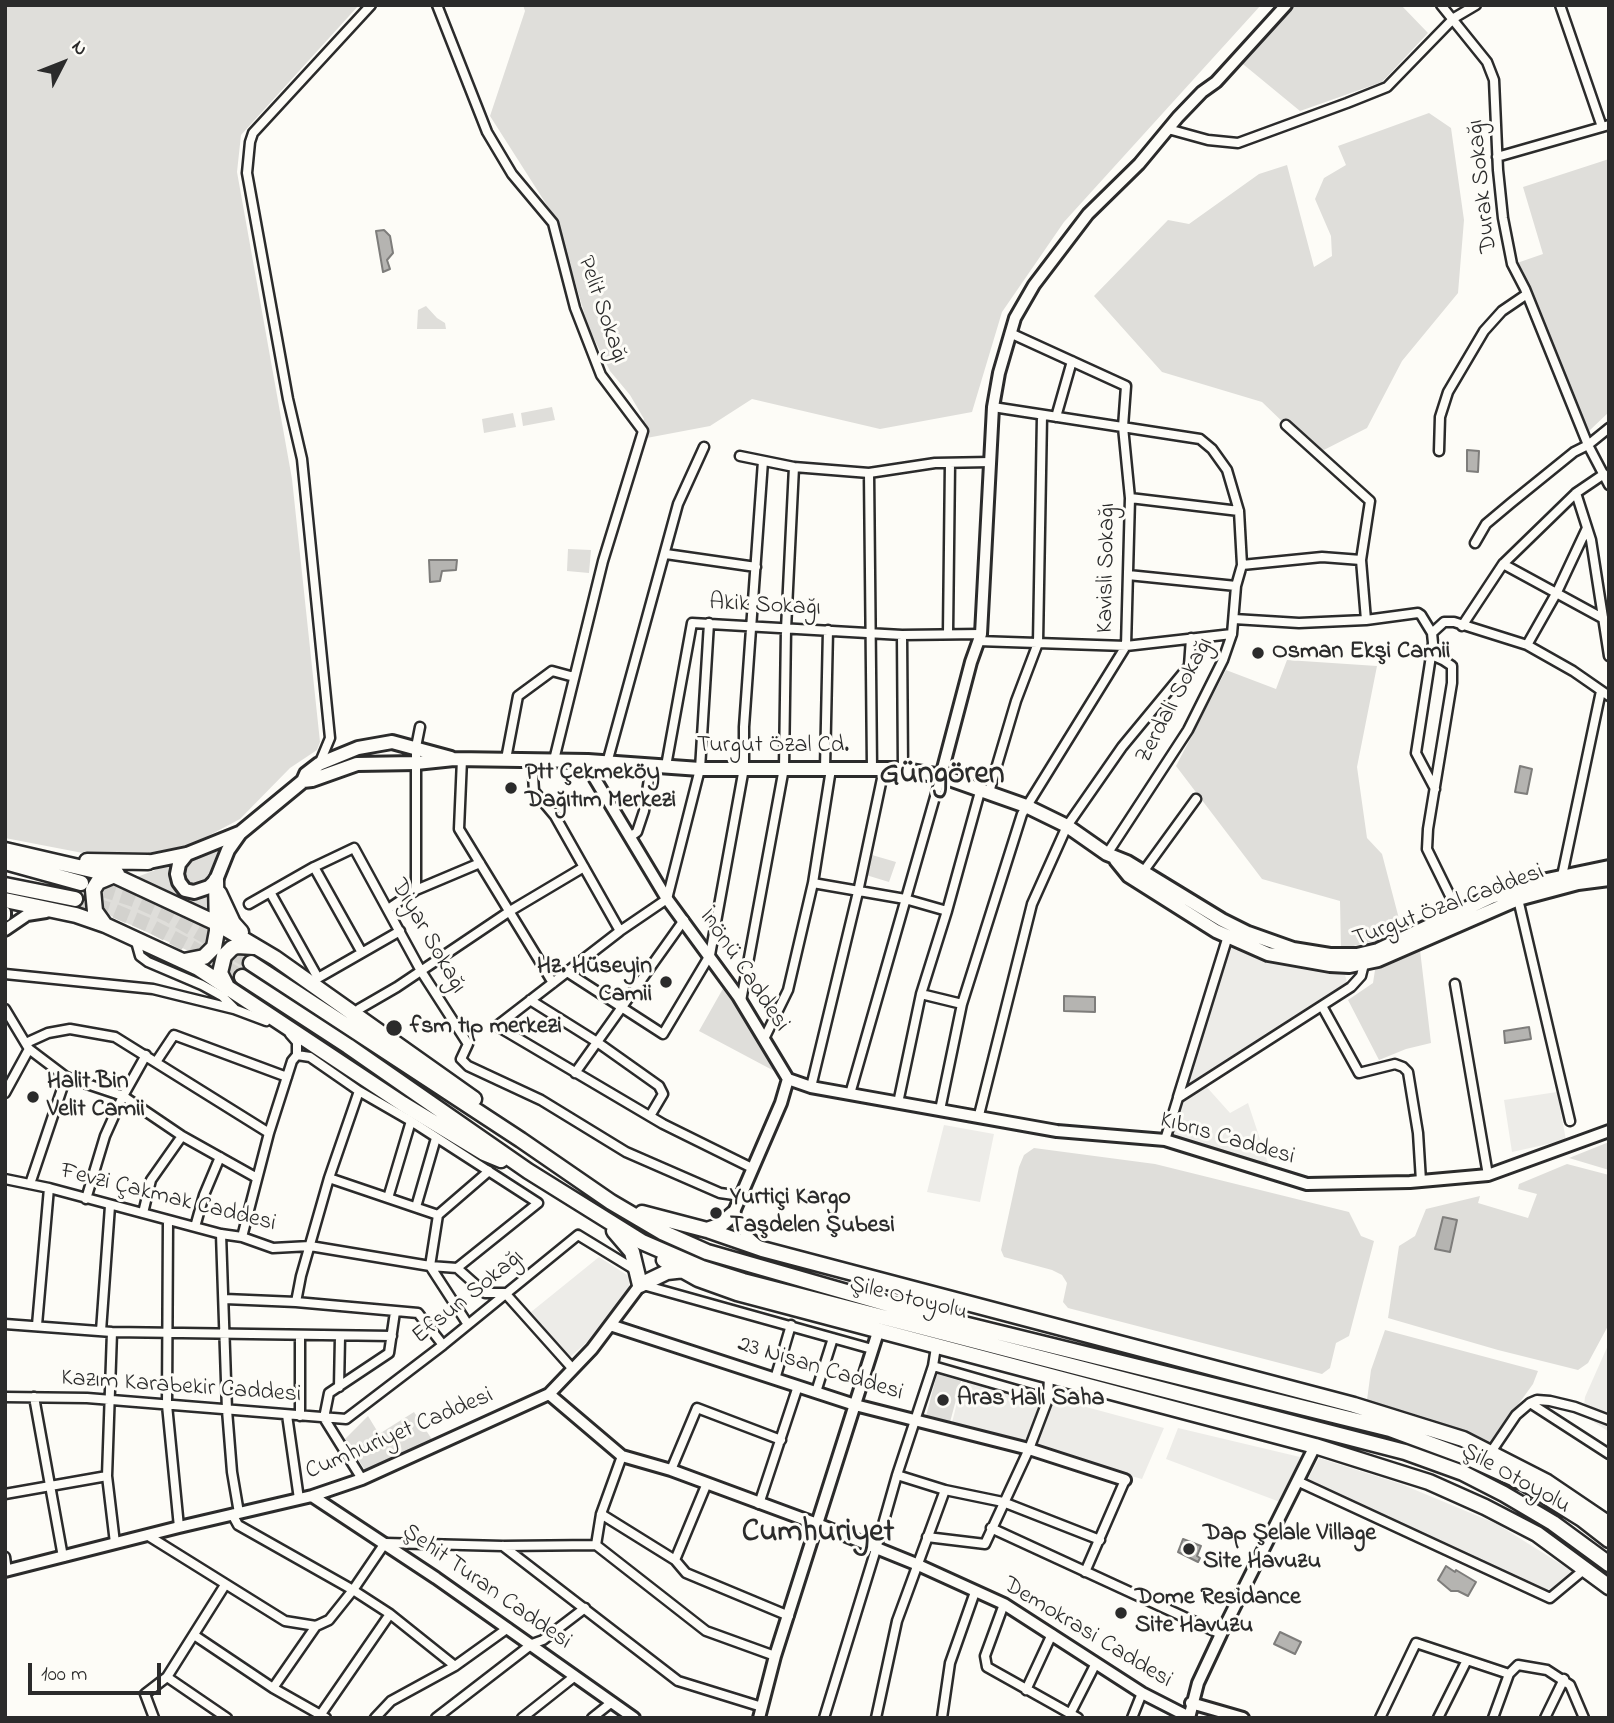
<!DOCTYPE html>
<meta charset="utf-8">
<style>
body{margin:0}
#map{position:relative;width:1614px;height:1723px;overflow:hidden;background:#fdfcf7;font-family:"Indie Flower",sans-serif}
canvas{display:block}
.frame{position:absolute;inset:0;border:7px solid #2b2b2b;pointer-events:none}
.north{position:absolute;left:28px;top:28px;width:70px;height:70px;-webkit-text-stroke:5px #fdfcf7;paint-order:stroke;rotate:48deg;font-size:19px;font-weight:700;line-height:28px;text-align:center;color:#2b2b2b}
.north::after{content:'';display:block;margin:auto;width:24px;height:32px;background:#2b2b2b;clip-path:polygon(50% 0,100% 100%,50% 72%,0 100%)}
.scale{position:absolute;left:28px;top:1663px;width:133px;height:32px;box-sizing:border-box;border:4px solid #2b2b2b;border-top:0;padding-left:9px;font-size:21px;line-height:24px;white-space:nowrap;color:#2b2b2b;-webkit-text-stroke:5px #fdfcf7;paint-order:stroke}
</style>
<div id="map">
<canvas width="1614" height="1723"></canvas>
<div class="frame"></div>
<div class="north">N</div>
<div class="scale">100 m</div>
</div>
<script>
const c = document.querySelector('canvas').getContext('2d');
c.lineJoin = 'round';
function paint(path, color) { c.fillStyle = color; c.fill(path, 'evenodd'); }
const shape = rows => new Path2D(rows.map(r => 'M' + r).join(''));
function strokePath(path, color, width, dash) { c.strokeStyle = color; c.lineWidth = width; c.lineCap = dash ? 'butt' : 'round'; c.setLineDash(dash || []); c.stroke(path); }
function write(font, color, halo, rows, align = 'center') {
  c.font = font + ' "Indie Flower",sans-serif'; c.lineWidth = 6; c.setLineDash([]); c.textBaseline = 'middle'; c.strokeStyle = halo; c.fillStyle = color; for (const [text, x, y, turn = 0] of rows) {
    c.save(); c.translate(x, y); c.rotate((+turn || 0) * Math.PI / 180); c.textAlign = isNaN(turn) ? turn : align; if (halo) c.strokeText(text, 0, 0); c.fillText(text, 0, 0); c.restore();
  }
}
paint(shape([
 [1229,942,1285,964,1345,975,1349,989,1204,1084,1230,1113,1248,1103,1268,1163,1264,1168,1168,1137],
 [1557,1092,1566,1140,1512,1152,1504,1100],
 [944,1125,994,1134,980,1202,927,1192],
 [599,1257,630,1277,629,1287,592,1338,570,1357,531,1312],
 [1609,1343,1609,1432,1583,1415,1585,1397],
 [964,1374,1164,1428,1142,1479,951,1427],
 [1178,1428,1300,1457,1280,1502,1166,1459],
 [1319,1458,1401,1484,1497,1524,1575,1573,1547,1596,1308,1479]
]), '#edece8');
paint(shape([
 [5,5,359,5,241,135,237,172,292,479,320,742,317,750,290,768,240,819,191,845,114,859,5,838],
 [523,5,1261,5,1064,222,1002,312,972,412,880,429,752,399,710,426,636,440,644,419,630,395,610,371,589,329,557,221,490,116,525,11],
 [1293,5,1401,5,1428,33,1382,82,1300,111,1238,60],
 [1429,113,1451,128,1464,220,1458,293,1402,361,1367,428,1316,454,1262,402,1162,372,1094,296,1168,220,1189,224,1259,174,1287,165,1314,267,1332,256,1331,236,1315,199,1324,178,1346,165,1338,146],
 [1609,159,1609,412,1589,431,1517,263,1543,254,1523,187],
 [426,306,437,318,445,323,446,329,417,329,418,310],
 [552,407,555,420,523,426,521,413],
 [513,413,516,427,484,433,482,419],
 [568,549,591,550,589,573,567,571],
 [1287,660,1377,666,1357,767,1367,838,1382,854,1403,934,1341,949,1340,901,1262,879,1176,766,1226,670,1276,689],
 [223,846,208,882,198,887,189,886,184,870,187,865,192,859],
 [872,855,896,862,889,882,866,875],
 [174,863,172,881,177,889,192,897,202,897,211,892,212,913,137,877],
 [120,885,209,924,212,938,203,950,191,952,109,915,102,906,100,896,110,887],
 [246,950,257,955,237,984,231,977,227,966,230,957,237,952],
 [1420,950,1431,1043,1406,1049,1379,1060,1348,1000,1373,983,1375,970],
 [725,985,776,1065,778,1073,699,1031],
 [1609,1142,1609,1170,1569,1158],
 [1034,1148,1155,1164,1349,1212,1361,1236,1374,1241,1349,1336,1336,1343,1330,1368,1322,1374,1068,1308,1063,1302,1067,1283,1062,1275,1052,1270,1004,1257,1001,1250,1019,1167,1024,1155],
 [1567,1164,1609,1175,1609,1324,1588,1363,1578,1370,1498,1350,1388,1318,1399,1246,1415,1236,1426,1209,1480,1196,1478,1203,1528,1218,1537,1194,1518,1189,1519,1184],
 [1385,1330,1538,1371,1533,1384,1489,1445,1428,1418,1367,1400,1371,1370],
 [937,1374,961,1381,949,1426,925,1420],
 [414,1412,433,1441,365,1470,345,1439,368,1416,379,1434]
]), '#dfdeda');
const water = shape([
 [384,230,390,236,393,253,387,260,390,269,383,272,376,231,384,230],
 [1467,450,1479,451,1478,472,1467,471,1467,450],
 [429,560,457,560,456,570,442,571,440,581,430,582,429,560],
 [1520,766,1532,769,1527,794,1515,792,1520,766],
 [1064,996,1095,997,1095,1012,1064,1011,1064,996],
 [1529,1027,1531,1039,1505,1043,1504,1031,1529,1027],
 [1443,1217,1457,1220,1450,1252,1435,1249,1443,1217],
 [1183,1539,1201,1546,1197,1556,1200,1558,1198,1562,1178,1552,1183,1539],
 [1446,1566,1455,1572,1456,1570,1476,1582,1468,1596,1458,1591,1451,1591,1438,1580,1446,1566],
 [1280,1632,1301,1642,1295,1654,1274,1644,1280,1632]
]);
paint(water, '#b5b4b1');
strokePath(water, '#7e7d7b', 2);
strokePath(shape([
 [81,883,134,900,168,915,251,963],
 [75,899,115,911,149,925,193,948,242,977]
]), '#d3d2ce', 14, [14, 7]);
const street = shape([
 [437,5,487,132,512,174,553,223,575,308,601,375,643,431,603,561,554,760],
 [1441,5,1487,62,1494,80,1498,170,1503,218,1512,264,1525,289,1588,445,1609,485],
 [1560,5,1602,127],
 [1168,129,1208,140,1238,143,1347,103,1387,87,1454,18,1476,5],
 [1497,157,1609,125],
 [993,407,1200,439,1212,449,1227,470,1239,511,1242,565,1236,586,1232,634,1223,660,1188,730,1107,854],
 [1056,417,1072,361],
 [1286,425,1370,501,1361,560,1366,620],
 [1439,451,1440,417,1448,392,1484,331,1502,311,1527,294],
 [740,456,794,467,869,473,935,463,991,462],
 [869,473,872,768],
 [1576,493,1591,540,1609,656],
 [1130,498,1239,511],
 [1475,543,1486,524,1511,503,1574,452,1588,445,1609,428],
 [666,554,756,567],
 [1503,564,1604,619],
 [1242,565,1322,557,1361,560],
 [1128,575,1236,586],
 [1234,619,1299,623,1366,620,1418,613,1421,615,1432,633,1433,643,1416,753,1435,789],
 [709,623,700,769,667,899,620,931,497,1026,663,1124,752,1168],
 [1462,626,1503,564,1576,493,1604,474],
 [948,633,950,463],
 [1432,633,1444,622,1454,622,1527,645,1573,671,1609,696],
 [902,635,903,770],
 [978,641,1126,646,1232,634],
 [1527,645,1557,592,1587,528],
 [1432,655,1443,660,1452,666,1452,683,1428,829,1427,849,1458,912],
 [462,759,459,829,553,983],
 [506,759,518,696,552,671,574,677],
 [532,760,534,791,555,816,620,931],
 [320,762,330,738,302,459,288,399,247,173,250,142,253,133,371,5],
 [607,763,678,504,704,447],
 [666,766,692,623,902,635,981,634],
 [825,768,828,630],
 [989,792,1016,701,1038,643,1042,416],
 [630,837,637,832,644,811,651,766],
 [314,867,361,951],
 [1143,872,1196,799],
 [1562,876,1601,691],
 [813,883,905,899,947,911],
 [416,890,480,863],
 [270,892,318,978,400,931],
 [1518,899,1570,1121],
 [249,904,314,867,354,848,421,971,468,1044,461,1059,468,1066,541,1100,626,1152,720,1193,741,1196],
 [388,909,416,890,416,747,420,727],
 [135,938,140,956,148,962,202,985,222,996,234,1008],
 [567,972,663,1034,710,955,744,768,744,727,763,461],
 [5,974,153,989,234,1009,266,1021],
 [1455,984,1488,1175],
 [921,994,962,1004],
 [530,1000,597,1042,659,1086,663,1094,650,1116],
 [741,1001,784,768,786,629,794,467],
 [1322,1006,1359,1073,1395,1064,1403,1067,1408,1072,1418,1133,1421,1181],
 [5,1009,29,1049,66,1077,123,1096,182,1136,257,1178],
 [359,1009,397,987,510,911,584,867],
 [290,1034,297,1042,297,1055],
 [764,1039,788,990,813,883,831,769],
 [26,1043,48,1033,70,1029,115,1037,269,1133],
 [156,1062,174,1035,287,1077],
 [575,1073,684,920],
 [811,1087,858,892,884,769],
 [5,1093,29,1049],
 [850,1094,941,776],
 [1178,1097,1228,936],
 [898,1103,921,994,947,911,981,788],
 [940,1110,962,1004,1022,814,1126,646,1130,498,1123,427,1126,386,1010,333],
 [979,1115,1032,904,1067,826,1122,747,1189,666,1191,638],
 [1165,1140,1178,1098,1351,987,1361,976,1364,964],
 [329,1178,438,1215,430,1266],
 [5,1179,49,1188,221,1234,242,1237,273,1248,310,1246,430,1266,457,1268,485,1293,505,1293,572,1368],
 [30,1184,66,1077],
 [388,1198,411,1121],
 [86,1199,105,1136,123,1096,146,1055],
 [416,1207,436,1138],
 [143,1213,151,1180,182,1136],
 [438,1215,489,1171],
 [168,1221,167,1405,179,1527],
 [195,1227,204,1195,220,1157],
 [221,1234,227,1410,232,1472,239,1513],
 [242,1237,269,1133,292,1061,297,1055,310,1057,359,1091,411,1121,538,1203,457,1268],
 [430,1266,467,1323],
 [643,1285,872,1349],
 [225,1299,296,1302,418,1313,443,1345],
 [296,1302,301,1276,329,1178,359,1091],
 [5,1324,112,1332,392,1336],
 [37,1325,49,1188],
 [101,1331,110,1206],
 [112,1332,107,1476,115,1543],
 [300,1336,300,1416],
 [933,1366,1048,1399],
 [775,1379,791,1325],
 [339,1387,340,1337],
 [816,1392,833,1338],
 [5,1397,87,1398,346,1419,443,1345,578,1235,637,1271],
 [34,1397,63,1557],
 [1530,1403,1537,1400,1550,1401,1575,1407,1609,1420],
 [287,1415,299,1499],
 [324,1418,329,1393,389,1353,395,1312],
 [324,1418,362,1479],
 [1491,1452,1516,1415,1530,1403,1609,1454],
 [671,1470,697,1408,781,1440],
 [897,1475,945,1490,1003,1502,1100,1540],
 [1297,1481,1550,1598,1586,1568],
 [5,1494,107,1476],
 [759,1504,798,1386],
 [232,1514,238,1525,353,1590,390,1614,455,1666],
 [601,1514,675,1560,686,1573,789,1616],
 [991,1528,1221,1634],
 [147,1535,285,1621,316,1626,329,1620,353,1590,385,1543,503,1546,596,1545,601,1514,622,1456],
 [927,1537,985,1544,1029,1449,1048,1399,1049,1376],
 [596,1545,706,1631,775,1656],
 [503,1546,678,1681,762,1707],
 [5,1557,7,1571],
 [675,1560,707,1483],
 [1085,1572,1125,1480],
 [1004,1604,985,1656,987,1667,1078,1718],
 [194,1635,273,1688,326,1718],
 [167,1677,227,1718],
 [273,1688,316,1626],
 [1026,1690,1052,1634],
 [321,1714,390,1614],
 [1070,1714,1096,1663],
 [154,1718,145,1694,167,1677,225,1585],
 [375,1718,391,1701,455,1666,508,1628],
 [436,1718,532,1644,543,1640,585,1608],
 [522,1718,575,1676],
 [592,1718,612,1702],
 [824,1718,876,1549,897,1475,933,1366,936,1347],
 [876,1718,897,1621,945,1490],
 [942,1718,950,1663,975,1592],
 [1132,1718,1142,1693],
 [1380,1718,1416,1643,1509,1674,1518,1665,1547,1670,1570,1685,1584,1718],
 [1438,1718,1467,1660],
 [1493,1718,1509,1674],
 [1545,1718,1564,1679]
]);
const secondary = shape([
 [588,761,595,779,667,899,738,996,788,1079,781,1103,733,1214,748,1237,757,1245],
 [941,776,971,662,981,634,993,407,999,373,1015,318,1034,285,1088,214,1139,164,1178,117,1202,92,1216,82,1286,5],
 [5,912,5,916],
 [5,930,27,915,46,912],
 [788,1079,811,1087,1057,1131,1165,1140,1307,1184,1410,1182,1488,1175,1609,1131],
 [610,1325,855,1405,1029,1449,1125,1480],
 [549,1394,622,1456,671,1470,817,1524,916,1564,1004,1604,1142,1693,1189,1717],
 [312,1496,436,1578,634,1718],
 [5,1571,179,1527,312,1496,362,1479,549,1394,592,1349,640,1285],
 [1191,1703,1243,1718],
 [759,1718,775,1656,878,1332],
 [1189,1718,1198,1683,1221,1634,1315,1446]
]);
const primary = shape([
 [303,781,312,780,357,764,416,763,454,759,588,761,700,769,898,769,941,776,1026,806,1067,826,1107,854,1127,862,1222,920,1248,933,1293,949,1330,955,1357,955,1378,950,1491,897,1542,881,1609,867],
 [187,854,179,864,177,874,179,882,185,890,194,892,209,887,216,880,228,850,240,833,303,781,306,774,319,764,358,748,392,742,451,758],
 [1116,860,1129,876,1216,931,1268,954,1330,965,1349,966,1378,960,1518,899,1578,883,1609,879],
 [148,862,187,854,239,833]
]);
const highway = shape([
 [5,850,113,875,216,923,275,958,474,1099],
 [87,861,148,862],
 [5,862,81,883],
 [5,885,75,899],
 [219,893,233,923,241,932],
 [5,900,76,915,105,925,198,968,403,1104,484,1153,501,1160],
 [105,925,95,911,93,890,98,882,117,874],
 [184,961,204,957,214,947,217,931,216,880],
 [251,963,521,1140,611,1202,662,1232,707,1252,923,1314,1390,1429,1471,1459,1524,1483,1582,1519,1609,1540],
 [242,977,348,1046,528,1171,642,1242,702,1268,743,1281,1405,1452,1463,1473,1504,1494,1553,1523,1609,1564],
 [228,989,220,973,224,956,232,948,237,946,254,947],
 [642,1213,707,1230,762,1249,1354,1405,1463,1439,1547,1482,1609,1524],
 [707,1230,719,1226,733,1214],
 [614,1231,632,1252,640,1285,667,1272,685,1270],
 [664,1260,698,1279,737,1293,1315,1446,1429,1482,1485,1507,1537,1534,1609,1587]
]);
strokePath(street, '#2b2b2b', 13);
strokePath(secondary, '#2b2b2b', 16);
strokePath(primary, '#2b2b2b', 18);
strokePath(highway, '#2b2b2b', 19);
strokePath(street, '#fdfcf7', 8);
strokePath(secondary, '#fdfcf7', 10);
strokePath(primary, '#fdfcf7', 12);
strokePath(highway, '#fdfcf7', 14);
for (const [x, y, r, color] of [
 [1258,653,7,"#2b2b2b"],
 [511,788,7,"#2b2b2b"],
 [666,982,7,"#2b2b2b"],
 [394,1028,9,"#2b2b2b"],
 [33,1097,7,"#2b2b2b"],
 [716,1213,7,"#2b2b2b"],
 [943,1400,7,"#2b2b2b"],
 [1189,1549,7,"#2b2b2b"],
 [1121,1613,7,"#2b2b2b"]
]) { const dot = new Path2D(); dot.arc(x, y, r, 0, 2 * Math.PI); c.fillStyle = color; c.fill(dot); strokePath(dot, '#fdfcf7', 2.5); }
write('24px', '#2b2b2b', '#fdfcf7', [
 ["Durak Sokağı",1484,186,-96],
 ["Pelit Sokağı",601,310,71],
 ["Kavisli Sokağı",1108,568,-89],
 ["Akik Sokağı",765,607,3],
 ["Zerdali Sokağı",1176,701,-62],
 ["Turgut Özal Cd.",773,747],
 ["Turgut Özal Caddesi",1449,907,-20],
 ["Diyar Sokağı",427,937,60],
 ["İnönü Caddesi",743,971,56],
 ["Kıbrıs Caddesi",1227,1140,16],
 ["Fevzi Çakmak Caddesi",168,1199,14],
 ["Efsun Sokağı",469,1298,-39],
 ["Şile Otoyolu",908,1300,14],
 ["23 Nisan Caddesi",820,1370,17],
 ["Kazım Karabekir Caddesi",181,1388,4],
 ["Cumhuriyet Caddesi",400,1435,-23],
 ["Şile Otoyolu",1515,1480,29],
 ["Şehit Turan Caddesi",486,1588,35],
 ["Demokrasi Caddesi",1087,1634,31]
]);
write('bold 24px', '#2b2b2b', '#fdfcf7', [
 ["Osman Ekşi Camii",1272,653],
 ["Ptt Çekmeköy",525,774],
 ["Dağıtım Merkezi",525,802],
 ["Hz. Hüseyin",652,968,"right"],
 ["Camii",652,996,"right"],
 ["fsm tıp merkezi",410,1028],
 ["Halit Bin",47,1083],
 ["Velit Camii",47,1111],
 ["Yurtiçi Kargo",730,1199],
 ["Taşdelen Şubesi",730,1227],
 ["Aras Halı Saha",957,1400],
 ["Dap Şelale Village",1203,1535],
 ["Site Havuzu",1203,1563],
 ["Dome Residance",1135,1599],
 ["Site Havuzu",1135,1627]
], 'left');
write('bold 32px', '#2b2b2b', '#fdfcf7', [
 ["Güngören",942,777],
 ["Cumhuriyet",818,1535]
]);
</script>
